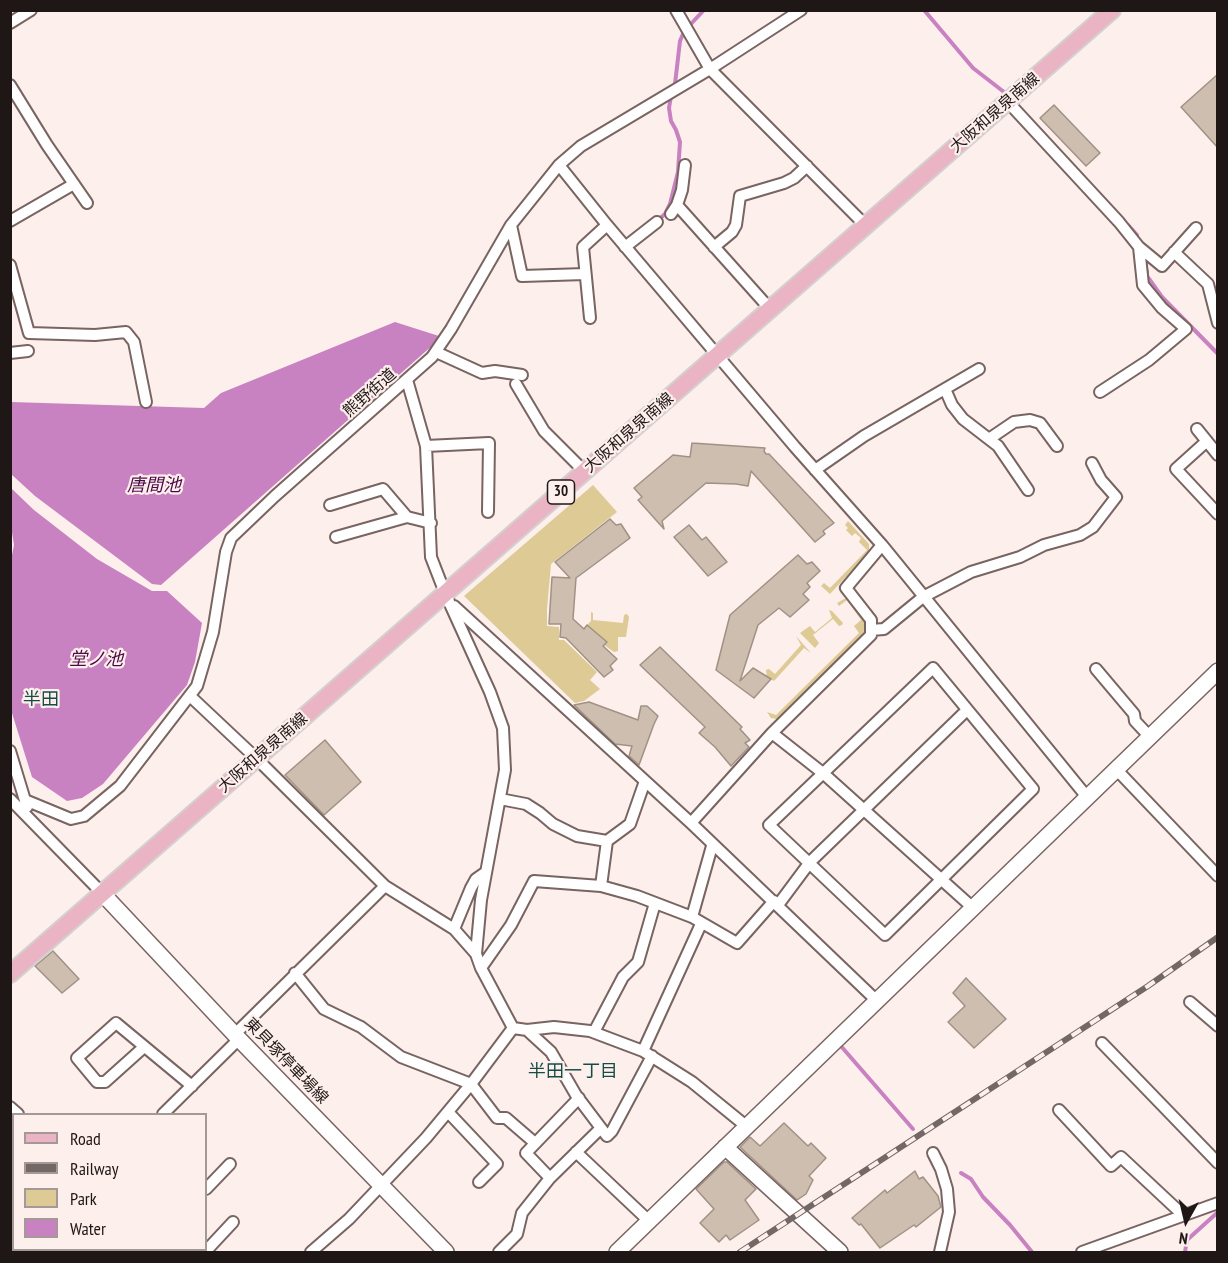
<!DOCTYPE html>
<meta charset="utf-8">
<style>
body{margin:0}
#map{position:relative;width:1228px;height:1263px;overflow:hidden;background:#fdefec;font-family:"PT Sans Narrow",sans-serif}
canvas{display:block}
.frame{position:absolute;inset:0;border:12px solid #1f1716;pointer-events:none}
.legend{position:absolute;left:12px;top:1113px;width:195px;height:138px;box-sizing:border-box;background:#fdefec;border:2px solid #a49996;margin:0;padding:8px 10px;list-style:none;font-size:18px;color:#1f1716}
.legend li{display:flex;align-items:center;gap:12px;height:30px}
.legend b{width:30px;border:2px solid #a49996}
.north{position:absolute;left:1156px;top:1191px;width:60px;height:60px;-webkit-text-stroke:4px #fdefec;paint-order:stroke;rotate:188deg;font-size:16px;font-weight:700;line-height:24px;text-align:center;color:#1f1716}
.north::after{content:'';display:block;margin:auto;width:21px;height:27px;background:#1f1716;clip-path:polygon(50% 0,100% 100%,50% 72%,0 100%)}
</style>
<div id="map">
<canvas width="1228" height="1263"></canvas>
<div class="frame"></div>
<ul class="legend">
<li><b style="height:8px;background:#ebb4c5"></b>Road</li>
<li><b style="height:8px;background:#726866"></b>Railway</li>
<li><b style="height:16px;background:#ddca95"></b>Park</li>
<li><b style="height:16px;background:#c982c1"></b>Water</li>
</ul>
<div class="north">N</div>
</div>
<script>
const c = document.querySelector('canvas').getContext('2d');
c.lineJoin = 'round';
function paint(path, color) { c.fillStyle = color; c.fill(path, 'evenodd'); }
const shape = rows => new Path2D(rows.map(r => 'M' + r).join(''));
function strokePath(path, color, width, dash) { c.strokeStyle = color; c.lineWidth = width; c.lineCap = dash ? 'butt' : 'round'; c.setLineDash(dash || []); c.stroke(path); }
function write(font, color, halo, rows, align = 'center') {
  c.font = font + ' "PT Sans Narrow","Noto Sans JP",sans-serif'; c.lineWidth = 4.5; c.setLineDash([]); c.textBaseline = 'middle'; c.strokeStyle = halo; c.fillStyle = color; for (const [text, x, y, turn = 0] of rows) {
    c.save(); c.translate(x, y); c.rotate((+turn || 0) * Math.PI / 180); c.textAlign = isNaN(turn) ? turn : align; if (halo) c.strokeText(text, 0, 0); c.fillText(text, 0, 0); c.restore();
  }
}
paint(shape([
 [593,485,617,512,551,564,547,609,547,626,559,627,559,640,564,640,597,672,590,680,600,689,584,701,575,703,464,596],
 [848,521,869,544,869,552,830,594,821,586,824,583,830,588,867,550,859,542,861,538,855,533,852,536,846,530,848,528,845,525],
 [844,599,849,599,867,622,864,635,777,719,771,718,767,712,776,715,859,633,854,626,861,620,847,600,839,606,837,603],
 [829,610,832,611,843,623,842,625,839,626,833,619,813,635,819,643,815,648,800,633,810,626,815,632,832,618],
 [591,612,593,613,593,620,623,623,624,615,627,614,629,617,626,637,618,637,618,651,614,652,604,645,607,642,587,625,591,621],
 [796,636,811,653,804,648,774,681,767,677,766,670,769,669,775,674,801,645]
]), '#ddca95');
paint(shape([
 [395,322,442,337,161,585,152,584,35,496,11,474,11,402,204,408,221,393],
 [11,488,34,510,97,559,152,591,167,591,202,623,195,662,187,685,103,784,82,798,67,801,32,777,11,710,10,565,14,545,11,526]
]), '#c982c1');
strokePath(shape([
 [924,10,973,68,1004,92],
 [689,26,704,10],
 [675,84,680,41,683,34],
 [657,221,665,214,670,204,678,172,680,142,676,130,671,121,669,108,671,96],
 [1128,225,1137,235],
 [1147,271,1147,276,1162,297,1218,354],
 [840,1045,913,1129],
 [961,1173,971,1179,983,1197,1010,1225,1032,1252],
 [1185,1252,1187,1240,1218,1212]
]), '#c982c1', 4);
const building = shape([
 [1218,74,1218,148,1181,107,1218,74],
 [1054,105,1100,153,1086,166,1040,118,1054,105],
 [692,443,765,448,764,451,766,454,769,454,834,523,823,531,825,534,815,542,751,471,748,486,736,484,706,483,662,521,664,529,638,500,642,497,634,488,673,455,690,457,692,443],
 [610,519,616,525,621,524,630,538,576,578,573,619,584,629,587,625,607,642,603,646,617,659,610,666,613,670,604,677,566,638,560,637,561,624,549,624,552,577,570,578,555,562,610,519],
 [689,525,702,540,706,537,727,562,708,576,674,537,689,525],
 [798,555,807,564,812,562,820,571,807,583,810,587,803,594,809,600,790,617,779,608,758,625,740,681,753,668,771,679,754,698,716,670,730,615,798,555],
 [660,647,742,727,740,729,750,740,745,743,749,747,731,766,715,747,699,733,705,727,640,665,660,647],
 [589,702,638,720,641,706,647,706,658,716,654,724,639,765,629,756,632,746,615,744,574,705,589,702],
 [325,740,361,782,324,815,285,775,325,740],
 [53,951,79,979,62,993,35,966,53,951],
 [966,978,1006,1019,974,1048,948,1022,965,1006,953,993,966,978],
 [784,1123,808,1146,811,1143,826,1158,809,1176,813,1180,806,1194,797,1200,740,1147,750,1137,760,1146,784,1123],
 [724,1162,727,1162,756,1189,745,1200,759,1220,730,1240,726,1235,719,1242,700,1223,714,1209,696,1189,724,1162],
 [915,1171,919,1179,923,1177,938,1196,941,1207,916,1227,914,1225,880,1248,861,1224,859,1225,852,1218,885,1190,887,1193,915,1171]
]);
paint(building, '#cebeb0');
strokePath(building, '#a19184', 1.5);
const street = shape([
 [676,10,710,69,866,226],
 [10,23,31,10],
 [10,85,47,145,87,203],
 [1008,102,1119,222,1139,247,1143,285,1162,308,1186,329,1149,360,1100,392],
 [559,165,607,225,795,447,882,545,1087,797],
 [677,205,770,309],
 [671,214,677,205,682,190,685,165],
 [10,221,74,184],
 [511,225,522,276,585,274],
 [625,247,657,222],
 [714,247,732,232,736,225,740,196,784,183,794,178,807,166],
 [1139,247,1162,266,1196,228],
 [1174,252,1208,284,1218,323],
 [10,265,29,333,95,335,126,332,134,342,146,402],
 [590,318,583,247,607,225],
 [436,352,482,373,495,371,522,375],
 [10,353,28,351],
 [516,384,544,431,585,472],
 [945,389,952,405,963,419,998,446,1028,490],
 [1197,429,1218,455],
 [989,439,1014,422,1030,420,1040,423,1057,446],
 [1207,441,1176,469,1218,514],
 [426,446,489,443,488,512],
 [815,470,864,436,979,369],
 [330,505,383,489,407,517,431,523],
 [336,537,407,517],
 [454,606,691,823,877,1001],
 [871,630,884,629,923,597,971,572,1020,557,1044,545,1080,535,1093,527,1116,497,1101,480,1092,463],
 [933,668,1033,789,885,935,769,825,933,668],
 [1096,669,1134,714,1135,721,1150,737],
 [190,696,257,759,385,886,454,929,476,954],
 [772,733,824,774,972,907],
 [10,751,27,807],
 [1116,769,1218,876],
 [10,799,102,893],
 [500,799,526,804,540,813,553,824,577,836,607,841,630,824,645,781],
 [25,800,71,819,84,816,120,786,197,686,213,632,226,552,231,538,275,496,432,357,451,329,511,225,559,165,581,146,710,69,801,10],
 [691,823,772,733,871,635,871,620,846,588,882,545],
 [601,886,607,841],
 [778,905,810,862,967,710],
 [692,917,712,846],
 [454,929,471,888,476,879,486,872],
 [481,968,511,925,534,881,601,886,637,896,692,917,737,943,774,901],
 [295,973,324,1009,361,1027,401,1057,471,1084,497,1118,506,1118,535,1143],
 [1190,1002,1218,1026],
 [513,1028,527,1030,554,1027,590,1031,643,1051,692,1082,746,1126],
 [527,1030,551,1052,576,1095,607,1136,612,1131,652,1056],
 [594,1032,623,977,638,962,655,903],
 [235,1034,385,886],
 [1102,1043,1218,1163],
 [144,1047,105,1082,97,1082,77,1058,116,1023,192,1086],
 [643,1051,701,924],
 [10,1107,18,1114],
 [1059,1110,1111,1166,1121,1157,1183,1215],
 [448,1112,497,1164,479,1182],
 [163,1114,239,1039],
 [576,1152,649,1221],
 [933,1153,941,1169,947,1189,949,1212,940,1252],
 [10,1160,14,1157],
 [550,1178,526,1153,579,1098],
 [10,1189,14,1192],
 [206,1189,230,1164],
 [153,1250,156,1252],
 [24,1252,27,1250],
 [205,1252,233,1222],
 [311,1252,349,1219,426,1138,471,1084,513,1028,481,968,476,954,481,900,505,770,503,728,490,692,445,593,431,557,426,446,407,380],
 [499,1252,517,1234,522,1213,550,1178,601,1128],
 [1082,1252,1218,1203]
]);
const secondary = shape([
 [102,893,239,1039,446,1252],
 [725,1147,840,1252],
 [617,1252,1218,671]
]);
const primary = shape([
 [10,974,1112,10]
]);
strokePath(street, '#786461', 14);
strokePath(secondary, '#786461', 18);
strokePath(primary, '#d2d1d0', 20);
strokePath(street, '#fff', 10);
strokePath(secondary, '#fff', 15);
strokePath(primary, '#ebb4c5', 16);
const rail = shape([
 [740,1252,1148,986,1218,937]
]);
strokePath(rail, '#726866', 6);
strokePath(rail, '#fdefec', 4, [11]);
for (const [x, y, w] of [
 [561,492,27]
]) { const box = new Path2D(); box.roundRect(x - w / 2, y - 12, w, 24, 4.5); c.fillStyle = '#fdefec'; c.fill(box); strokePath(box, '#1f1716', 1.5); }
write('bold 15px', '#1f1716', null, [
 ["30",561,492]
]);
write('16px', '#1f1716', '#fdefec', [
 ["大阪和泉泉南線",995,113,-41],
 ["熊野街道",370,393,-41],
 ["大阪和泉泉南線",629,433,-41],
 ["大阪和泉泉南線",263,753,-41],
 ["東貝塚停車場線",286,1061,46]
]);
write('italic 18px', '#4b0947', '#fdefec', [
 ["唐間池",154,486],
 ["堂ノ池",96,660]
]);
write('18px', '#144d45', '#fdefec', [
 ["半田",41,700],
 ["半田一丁目",573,1072]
]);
</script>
